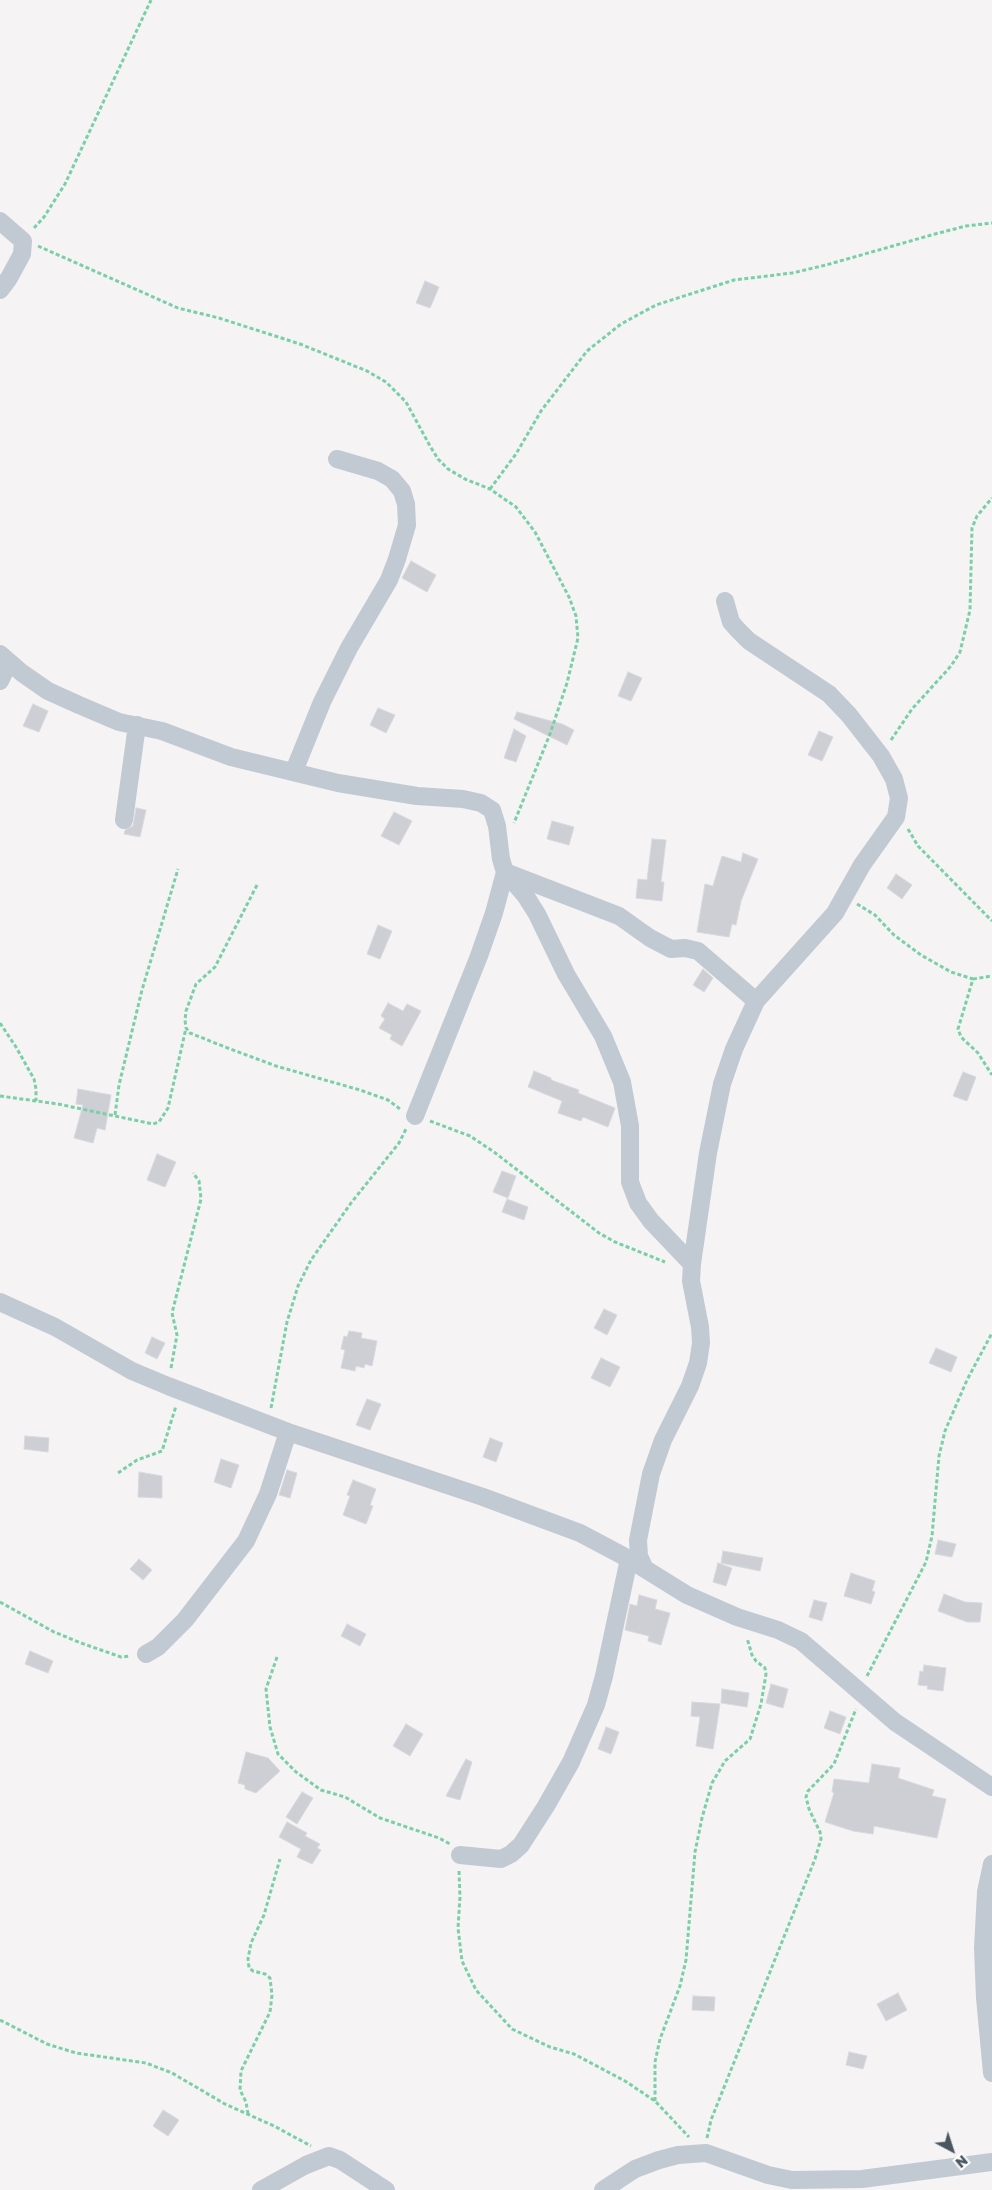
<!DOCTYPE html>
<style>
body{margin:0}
#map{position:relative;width:992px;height:2190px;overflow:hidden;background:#f5f3f3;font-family:"Golos Text",sans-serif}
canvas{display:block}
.north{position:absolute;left:927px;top:2125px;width:50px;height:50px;-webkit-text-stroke:4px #fff;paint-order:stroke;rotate:140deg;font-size:14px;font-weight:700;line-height:20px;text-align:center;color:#4a5661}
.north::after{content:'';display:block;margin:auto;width:18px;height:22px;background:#4a5661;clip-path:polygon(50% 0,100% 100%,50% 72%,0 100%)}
</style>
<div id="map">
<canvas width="992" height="2190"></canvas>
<div class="north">N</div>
</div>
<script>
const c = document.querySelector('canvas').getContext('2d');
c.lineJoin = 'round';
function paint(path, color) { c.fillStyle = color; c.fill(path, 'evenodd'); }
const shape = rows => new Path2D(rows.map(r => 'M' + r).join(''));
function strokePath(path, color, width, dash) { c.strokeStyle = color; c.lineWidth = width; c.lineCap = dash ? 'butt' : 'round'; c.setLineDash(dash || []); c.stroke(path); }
const building = shape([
 [425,281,439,287,430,308,416,303,425,281],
 [411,561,436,575,427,592,402,578,411,561],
 [628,672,642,678,631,701,618,696,628,672],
 [33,704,48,711,39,732,23,726,33,704],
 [378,708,395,715,386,733,370,725,378,708],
 [517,712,562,724,574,730,567,745,514,719,517,712],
 [514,729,526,736,516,762,504,758,514,729],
 [819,731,833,737,822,761,808,755,819,731],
 [136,808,146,810,140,837,124,834,125,830,133,826,136,808],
 [394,812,412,821,399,845,381,836,394,812],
 [552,821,574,827,569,845,547,839,552,821],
 [652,839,666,840,661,882,664,882,662,901,636,898,638,879,647,880,652,839],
 [743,853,758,859,741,901,736,925,732,924,729,937,697,932,705,884,713,886,722,856,741,862,743,853],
 [896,874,912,885,902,899,887,888,896,874],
 [378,925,392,931,380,959,367,954,378,925],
 [703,969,713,978,704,992,693,985,703,969],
 [388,1003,403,1011,407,1004,421,1011,402,1046,390,1039,392,1035,379,1028,385,1019,381,1016,388,1003],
 [534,1071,551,1078,551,1080,579,1090,578,1093,615,1108,608,1127,583,1117,581,1121,558,1113,562,1101,528,1087,534,1071],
 [963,1072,976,1077,967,1101,953,1096,963,1072],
 [78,1089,111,1095,105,1130,97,1128,93,1143,74,1138,83,1105,76,1104,78,1089],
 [157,1154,176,1162,165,1187,147,1180,157,1154],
 [502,1171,516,1176,508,1198,493,1192,502,1171],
 [507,1199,528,1207,524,1220,502,1212,507,1199],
 [604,1309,617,1315,607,1335,594,1328,604,1309],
 [349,1331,362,1333,361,1338,377,1341,372,1366,365,1364,364,1368,356,1366,355,1371,341,1368,345,1350,341,1349,344,1336,347,1337,349,1331],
 [152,1337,165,1343,157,1359,145,1353,152,1337],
 [936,1348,957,1357,951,1372,929,1363,936,1348],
 [601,1358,620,1367,610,1387,591,1378,601,1358],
 [367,1399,381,1404,370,1430,356,1425,367,1399],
 [25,1436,49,1438,48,1452,24,1449,25,1436],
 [490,1438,503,1443,496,1462,483,1457,490,1438],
 [221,1459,239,1465,231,1488,214,1482,221,1459],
 [287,1470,297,1473,290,1498,279,1495,287,1470],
 [139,1472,162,1476,162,1498,138,1497,139,1472],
 [353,1480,376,1489,370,1505,373,1506,366,1524,343,1515,350,1496,347,1495,353,1480],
 [938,1540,956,1544,952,1557,935,1554,938,1540],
 [723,1551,763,1558,760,1571,721,1563,723,1551],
 [139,1559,152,1570,143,1580,130,1569,139,1559],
 [718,1563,732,1568,726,1586,713,1582,718,1563],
 [851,1573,875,1581,872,1591,875,1592,871,1604,844,1596,851,1573],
 [944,1594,965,1602,982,1603,980,1622,967,1622,938,1611,944,1594],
 [639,1595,657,1600,655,1609,670,1613,661,1645,648,1641,649,1636,625,1630,630,1604,637,1606,639,1595],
 [814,1600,827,1603,822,1621,809,1617,814,1600],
 [347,1624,366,1634,360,1646,341,1636,347,1624],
 [30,1651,53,1661,48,1673,25,1664,30,1651],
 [924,1665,946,1668,943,1691,927,1689,928,1686,918,1685,920,1671,923,1672,924,1665],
 [771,1684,788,1689,783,1708,766,1703,771,1684],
 [722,1689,749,1693,747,1707,721,1703,722,1689],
 [692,1702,720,1704,713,1749,696,1746,700,1717,691,1716,692,1702],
 [830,1711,846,1717,840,1734,824,1728,830,1711],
 [406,1724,423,1734,410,1756,393,1746,406,1724],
 [606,1727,619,1732,611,1754,598,1749,606,1727],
 [246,1752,268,1758,280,1771,256,1793,245,1789,245,1785,238,1783,246,1752],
 [466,1759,472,1762,460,1800,446,1796,466,1759],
 [872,1764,900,1768,898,1778,934,1790,932,1796,946,1799,937,1838,874,1826,873,1834,853,1831,825,1822,834,1793,832,1792,834,1779,869,1783,872,1764],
 [302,1792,313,1798,297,1824,286,1817,302,1792],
 [287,1822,307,1833,305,1836,320,1844,317,1848,321,1850,312,1864,297,1857,301,1849,279,1837,287,1822],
 [898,1993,907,2010,886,2021,877,2004,898,1993],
 [693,1996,715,1997,714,2011,692,2010,693,1996],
 [849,2052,867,2056,863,2069,846,2065,849,2052],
 [163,2110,179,2120,168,2136,153,2126,163,2110]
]);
paint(building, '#cdcfd5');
strokePath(building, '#d7d9de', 1);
strokePath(shape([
 [34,228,44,217,65,184,151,0],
 [38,246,178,308,219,318,300,344,367,371,386,382,406,402,430,446,438,459,448,469,465,479,490,489,516,507,535,532,569,597,576,616,578,638,567,683,550,734,514,823],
 [490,489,516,454,541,411,587,351,621,324,656,305,734,280,792,273,826,265,935,234,966,226,992,223],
 [891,740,912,709,951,666,960,652,970,610,972,528,977,516,992,498],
 [908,829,918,846,992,921],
 [257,885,215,967,196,984,186,1011,185,1020,186,1028,190,1033,225,1047,276,1066,360,1090,388,1100,400,1109],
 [857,904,875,915,894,935,921,955,951,972,973,979,958,1029,961,1037,978,1053,992,1075],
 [973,979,992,976],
 [0,1023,16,1047,34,1079,36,1089,36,1101],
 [0,1096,58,1104,153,1124,159,1122,168,1108,186,1028],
 [115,1115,119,1085,142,990,178,869],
 [430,1121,470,1136,494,1152,599,1233,615,1242,665,1262],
 [171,1368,177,1335,172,1313,201,1199,199,1181,193,1173],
 [271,1408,287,1322,298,1286,311,1260,351,1203,399,1143,406,1129],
 [118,1473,137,1460,162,1451,176,1406],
 [0,1602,54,1632,81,1643,121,1657,130,1656],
 [277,1657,266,1689,270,1727,278,1754,296,1772,321,1790,345,1797,380,1818,439,1838,450,1844],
 [867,1676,926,1562,932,1536,939,1456,945,1431,967,1380,992,1333],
 [459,1871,460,1897,458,1928,462,1961,476,1990,512,2029,550,2047,574,2054,625,2081,655,2101,689,2137],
 [0,2020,47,2044,76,2053,146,2063,172,2073,225,2104,274,2126,311,2146],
 [655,2101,655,2062,660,2039,680,1986,686,1960,695,1852,702,1818,712,1783,725,1761,750,1739,761,1704,766,1674,765,1668,756,1661,752,1655,747,1638],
 [248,2114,246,2102,240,2090,241,2071,270,2012,272,1995,270,1978,265,1974,253,1971,249,1968,248,1959,251,1943,264,1915,280,1859],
 [707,2138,711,2120,815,1859,821,1839,820,1832,809,1809,806,1797,808,1791,834,1764,856,1709]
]), '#7ad0a6', 3, [4, 2.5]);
strokePath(shape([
 [0,221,23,241,22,254,9,278,0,290],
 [0,654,22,673,48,691,79,705,119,722,162,731,231,757,338,783,417,796,463,799,481,803,492,810,497,826,501,859,505,872,525,895,537,914,566,974,603,1036,622,1082,630,1126,630,1182,638,1203,651,1221,692,1264],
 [0,681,9,662],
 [294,771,322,702,349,648,389,580,397,559,407,525,406,504,402,491,392,479,378,471,337,459],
 [124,820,137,725],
 [415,1116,479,956,494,913,505,872,619,916,650,938,671,949,685,948,698,951,756,1001],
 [0,1302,55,1327,132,1371,168,1386,288,1432,483,1497,580,1533,629,1559,687,1595,737,1617,778,1630,801,1641,895,1722,992,1787],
 [645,1569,639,1556,638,1540,651,1474,663,1440,690,1386,698,1363,701,1343,700,1327,691,1281,692,1264,708,1153,722,1084,734,1049,756,1001,835,913,862,865,896,817,899,798,894,779,881,756,849,715,829,694,749,641,737,629,731,622,725,601],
 [146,1654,158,1647,185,1620,246,1541,268,1494,288,1432],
 [460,1855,501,1859,511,1854,521,1845,546,1806,571,1762,596,1705,604,1676,629,1559],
 [992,1864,986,1892,983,1948,985,1998,992,2073],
 [261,2190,306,2165,329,2156,340,2160,386,2190],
 [603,2190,635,2169,659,2160,678,2155,706,2153,768,2175,792,2180,862,2179,992,2162]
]), '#c1cad2', 18);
</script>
